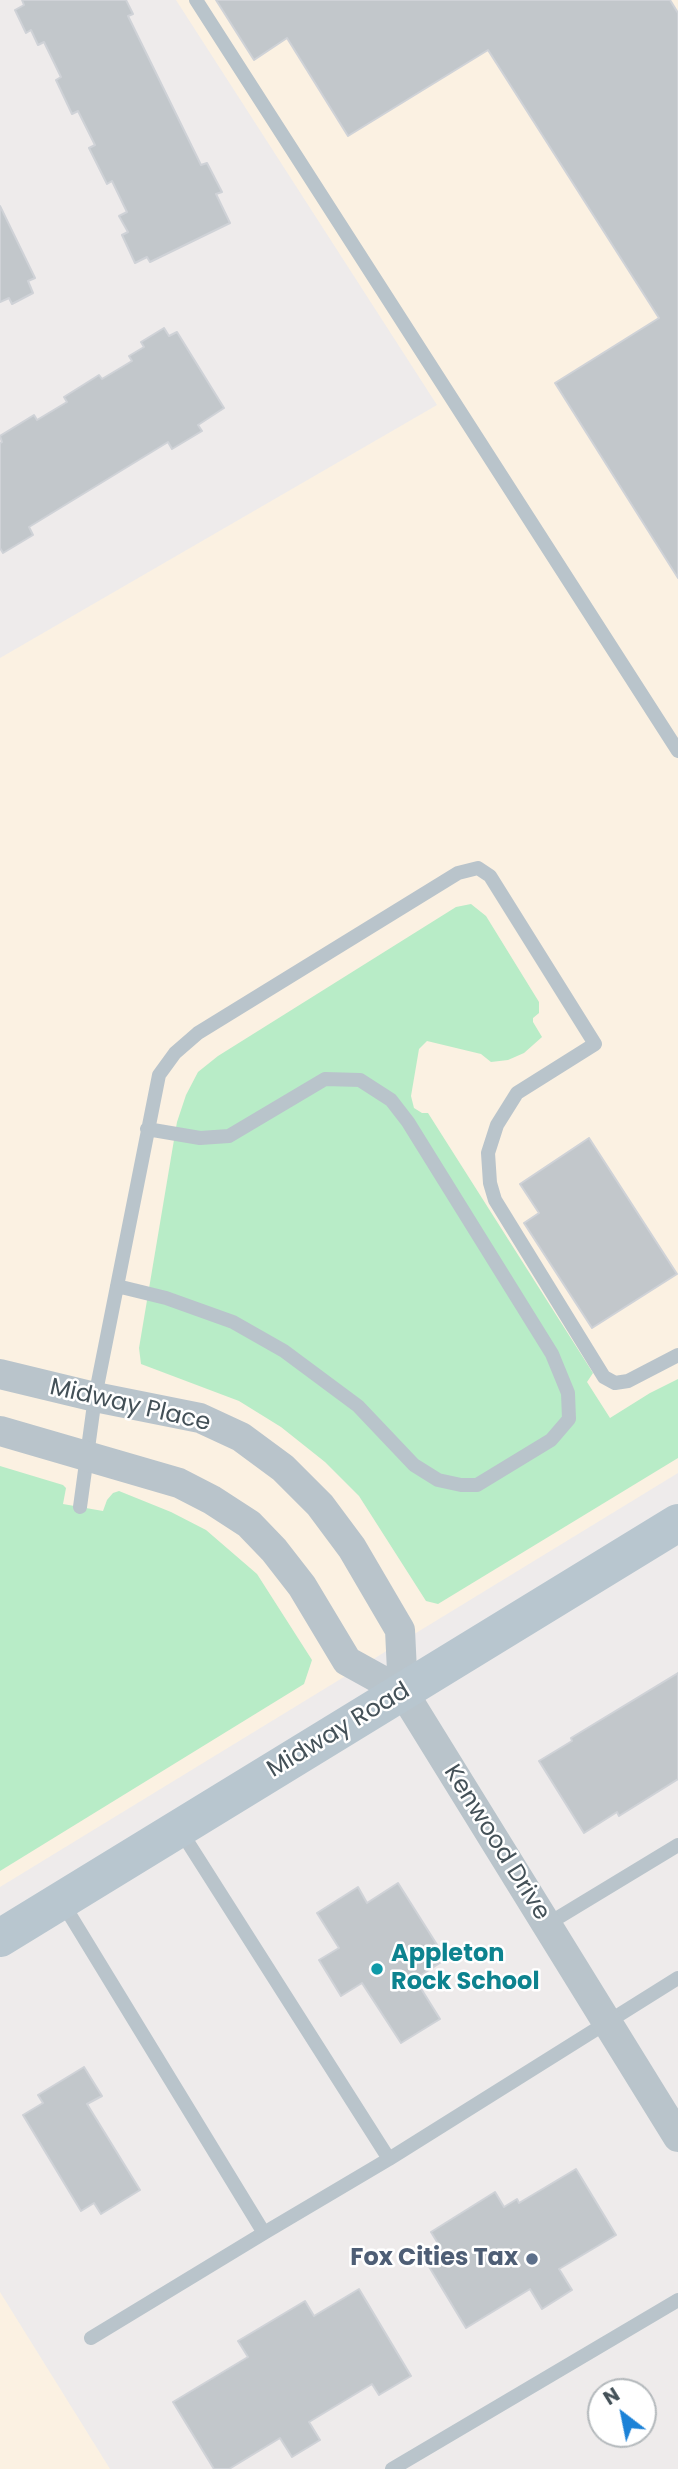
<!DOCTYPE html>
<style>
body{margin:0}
#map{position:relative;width:678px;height:2469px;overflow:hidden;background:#eeebeb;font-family:Poppins,sans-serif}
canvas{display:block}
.north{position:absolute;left:587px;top:2378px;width:70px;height:70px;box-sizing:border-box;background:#fff;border:2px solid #b4b9bc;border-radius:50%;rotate:328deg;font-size:19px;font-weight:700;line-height:28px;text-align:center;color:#445158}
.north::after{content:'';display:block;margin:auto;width:24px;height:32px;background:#1c82d7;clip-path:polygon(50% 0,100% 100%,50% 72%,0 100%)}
</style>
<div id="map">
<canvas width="678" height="2469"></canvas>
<div class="north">N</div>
</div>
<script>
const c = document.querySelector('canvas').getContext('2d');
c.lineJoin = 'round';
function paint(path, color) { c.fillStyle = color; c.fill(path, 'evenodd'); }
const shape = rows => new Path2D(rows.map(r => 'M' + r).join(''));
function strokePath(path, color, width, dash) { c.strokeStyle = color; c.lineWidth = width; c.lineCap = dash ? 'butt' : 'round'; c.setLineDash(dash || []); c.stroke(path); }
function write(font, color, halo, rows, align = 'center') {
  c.font = font + ' Poppins,sans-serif'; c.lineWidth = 5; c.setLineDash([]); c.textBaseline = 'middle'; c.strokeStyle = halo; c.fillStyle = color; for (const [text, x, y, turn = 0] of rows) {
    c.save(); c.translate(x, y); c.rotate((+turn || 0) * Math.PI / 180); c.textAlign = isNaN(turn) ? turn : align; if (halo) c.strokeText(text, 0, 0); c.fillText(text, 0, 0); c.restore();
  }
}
paint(shape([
 [176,0,678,0,678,1473,0,1887,0,658,437,405],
 [0,2292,110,2469,0,2469]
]), '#fbf1e2');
paint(shape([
 [471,904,486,916,539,1002,539,1013,533,1018,533,1022,542,1037,524,1053,508,1060,491,1062,481,1054,427,1041,419,1049,411,1096,414,1108,422,1113,428,1113,593,1373,587,1382,610,1418,650,1393,678,1379,678,1458,438,1604,426,1601,359,1496,325,1462,281,1427,239,1401,141,1364,139,1348,177,1122,186,1095,198,1072,218,1056,456,907],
 [0,1466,63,1485,66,1488,63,1504,103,1511,107,1500,113,1493,119,1491,171,1512,206,1530,257,1574,312,1660,304,1684,0,1871]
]), '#b8ecc7');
const building = shape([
 [22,0,126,0,133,14,128,16,201,165,207,163,222,192,216,194,230,223,150,262,147,257,135,263,122,235,128,232,119,216,127,212,112,181,107,184,89,148,95,145,78,111,72,114,56,80,61,77,44,42,38,45,31,30,26,33,15,10,24,5,22,0],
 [216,0,670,0,678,13,678,578,555,383,659,318,488,50,348,136,287,38,254,60,216,0],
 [0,206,35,278,28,281,33,293,12,304,9,298,0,302,0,206],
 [164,328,169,336,177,332,224,408,198,425,202,431,172,449,168,442,29,527,33,535,3,553,0,548,0,443,2,442,0,436,34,415,37,420,67,402,64,397,99,375,102,379,132,361,129,356,144,347,141,342,164,328],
 [589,1138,677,1274,592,1328,524,1223,539,1213,520,1184,589,1138],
 [678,1673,678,1779,619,1816,617,1812,584,1833,539,1761,572,1741,571,1738,678,1673],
 [398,1883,446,1959,415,1979,440,2019,401,2043,362,1983,341,1996,319,1960,339,1948,317,1913,358,1887,367,1903,398,1883],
 [84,2067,102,2096,87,2104,140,2190,101,2214,94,2203,81,2211,23,2115,43,2103,38,2095,84,2067],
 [576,2169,616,2235,559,2269,572,2290,542,2309,530,2289,466,2328,425,2260,442,2250,431,2232,495,2192,504,2207,517,2199,519,2203,576,2169],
 [359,2289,411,2376,379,2395,372,2384,309,2422,320,2440,292,2457,280,2438,229,2469,214,2469,173,2402,248,2357,238,2341,305,2301,314,2316,359,2289]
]);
paint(building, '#c2c7cb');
strokePath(building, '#cfd2d7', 2);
strokePath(shape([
 [196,0,678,751],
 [117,1286,166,1298,233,1322,284,1351,358,1406,414,1465,438,1480,461,1485,477,1485,551,1440,569,1419,568,1393,552,1354,408,1122,391,1100,360,1080,325,1079,229,1136,200,1138,147,1129],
 [80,1507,95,1397,159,1075,175,1053,198,1033,458,873,478,868,490,876,595,1044,517,1093,497,1125,488,1153,490,1183,495,1200,604,1377,615,1383,628,1381,678,1355],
 [180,1830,389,2159,678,1978],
 [62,1902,264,2233,389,2159],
 [546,1925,678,1845],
 [91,2338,264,2233],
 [392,2469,678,2300]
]), '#b9c4cb', 14);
strokePath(shape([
 [0,1374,95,1397,200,1418,241,1437,283,1468,320,1505,352,1548,400,1630,403,1692,678,2137],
 [0,1431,179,1483,212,1500,249,1524,274,1550,302,1586,347,1661,403,1692]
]), '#b9c4cb', 30);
strokePath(shape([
 [0,1938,678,1523]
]), '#b8c6cf', 38);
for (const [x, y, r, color] of [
 [377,1969,7,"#0f9aa8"],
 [532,2259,7,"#5c6f8a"]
]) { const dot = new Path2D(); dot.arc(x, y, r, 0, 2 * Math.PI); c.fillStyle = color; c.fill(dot); strokePath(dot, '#fff', 2.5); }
write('24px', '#445158', '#fff', [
 ["Midway Place",130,1406,13],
 ["Midway Road",339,1731,-31],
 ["Kenwood Drive",496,1843,58]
]);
write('bold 24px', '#0d838f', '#fff', [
 ["Appleton",391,1955],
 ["Rock School",391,1983]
], 'left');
write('bold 24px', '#4e5e75', '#fff', [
 ["Fox Cities Tax",518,2259]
], 'right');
</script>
